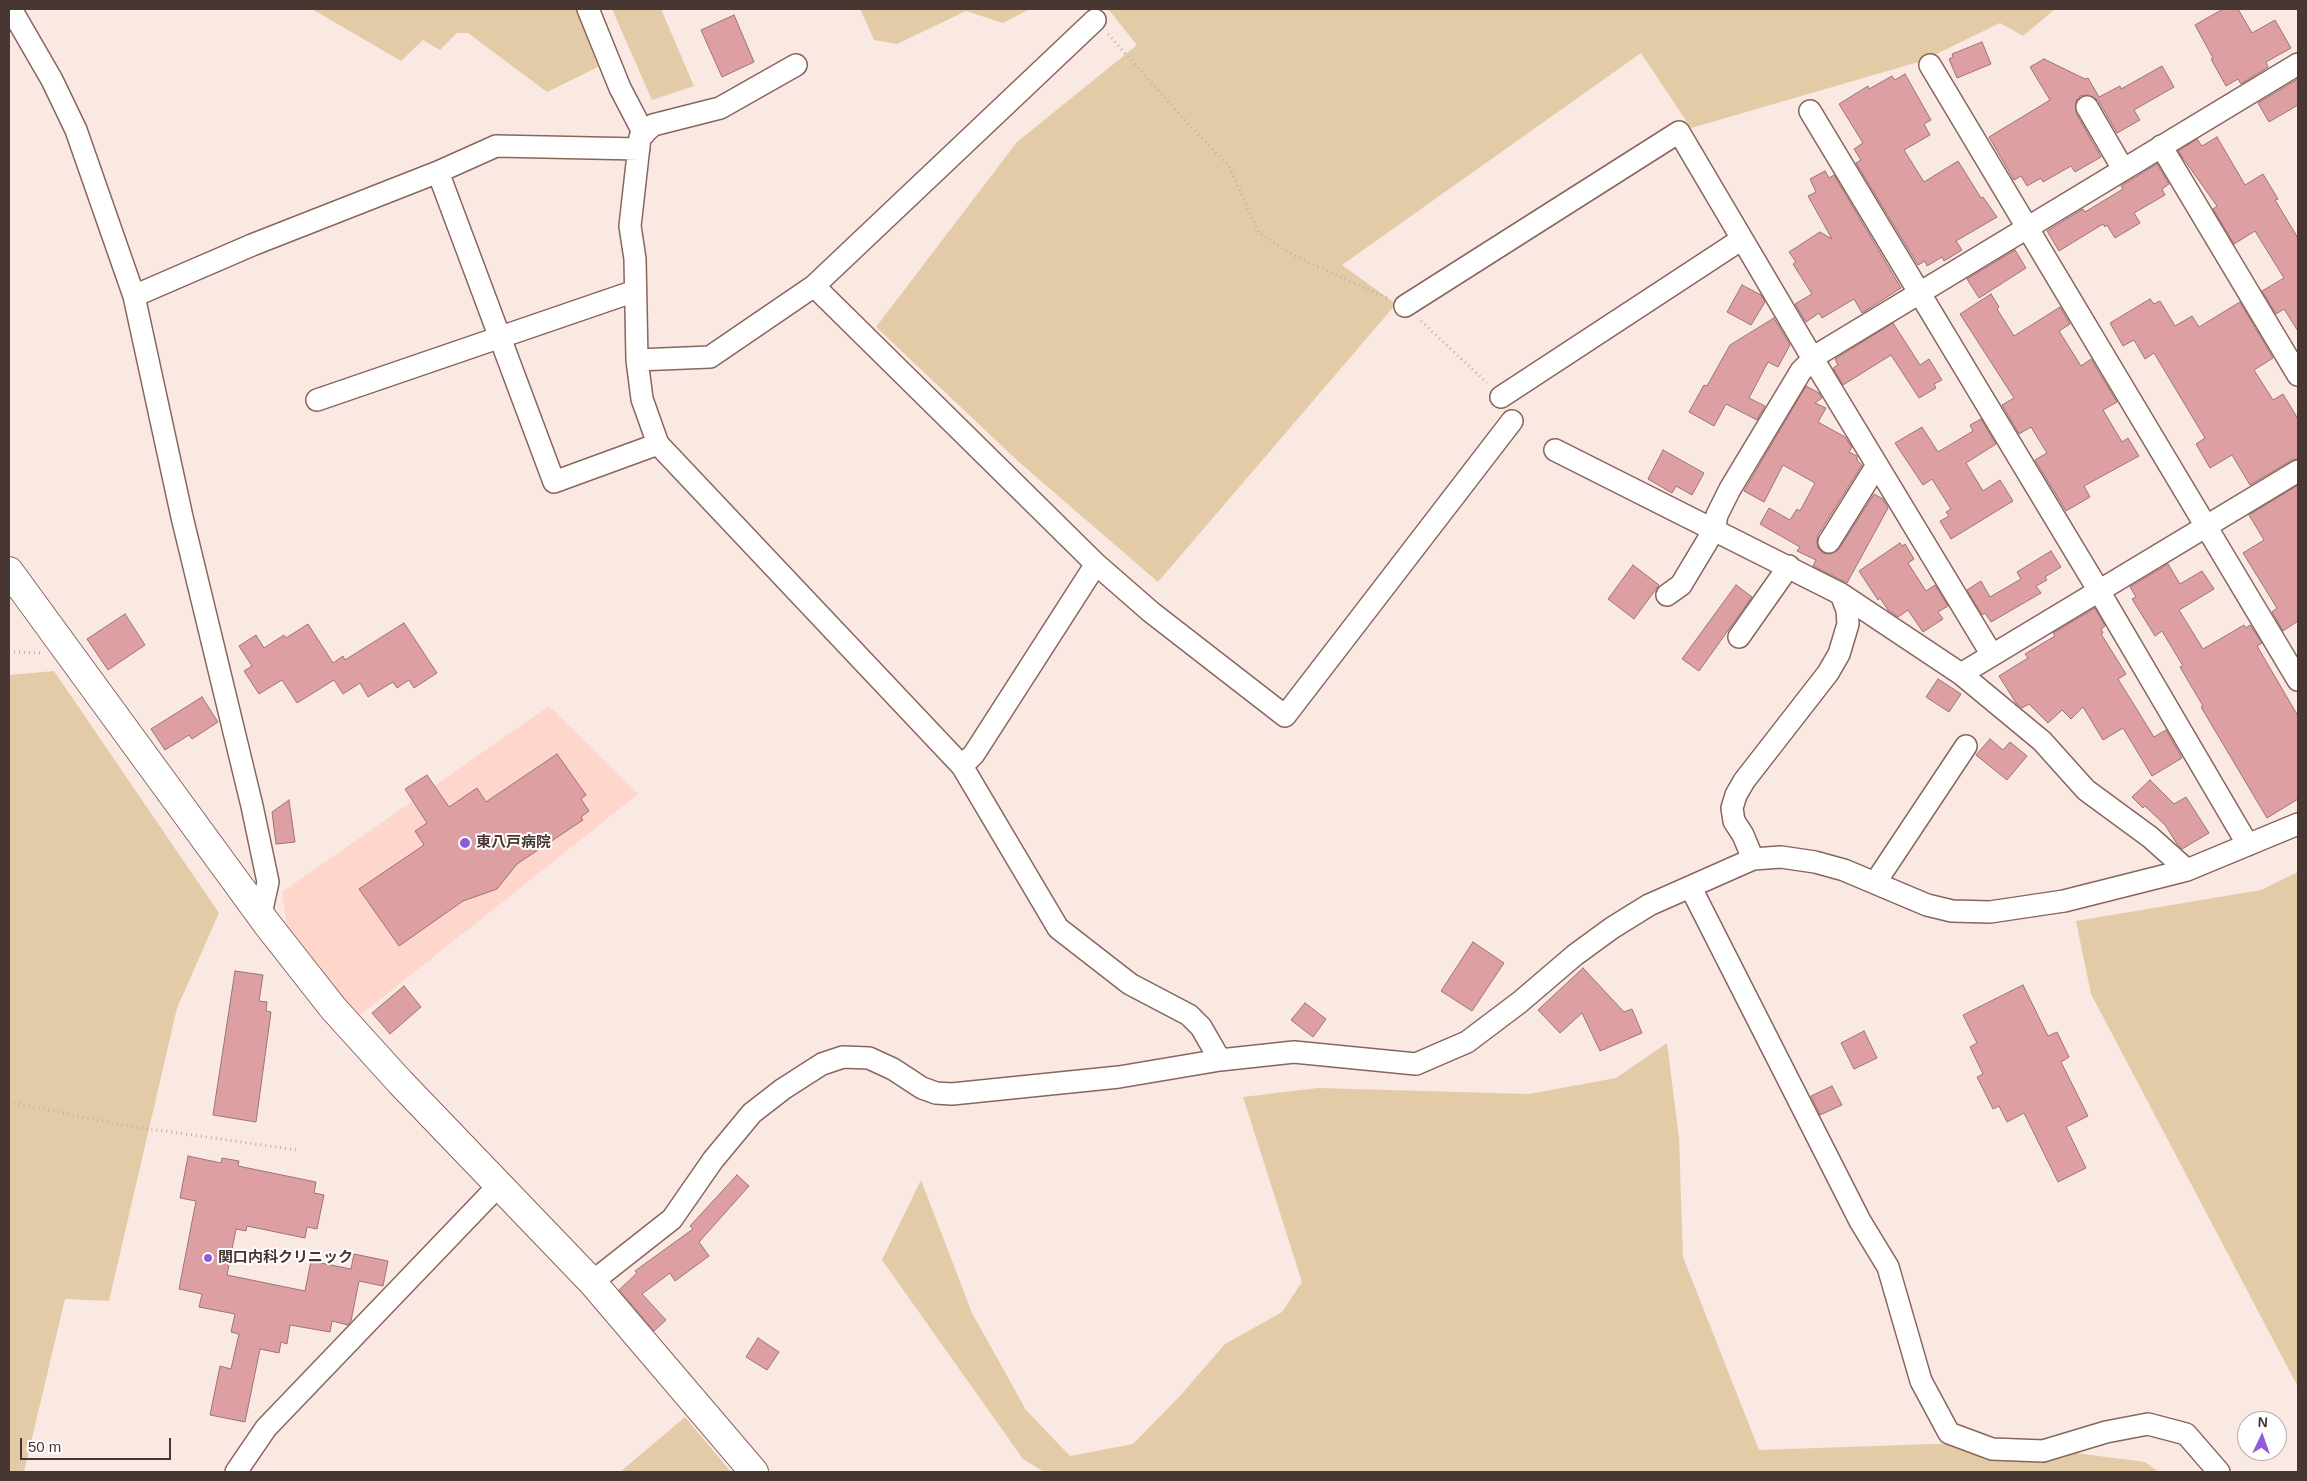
<!DOCTYPE html>
<meta charset="utf-8">
<style>
body{margin:0}
#map{position:relative;width:2307px;height:1481px;overflow:hidden;background:#fae8e3;font-family:Helvetica,sans-serif}
canvas{display:block}
.frame{position:absolute;inset:0;border:10px solid #473632;pointer-events:none}
.north{position:absolute;left:2237px;top:1411px;width:50px;height:50px;box-sizing:border-box;background:#fff;border:1px solid #b5afad;border-radius:50%;rotate:3deg;font-size:14px;font-weight:700;line-height:20px;text-align:center;color:#473632}
.north::after{content:'';display:block;margin:auto;width:18px;height:22px;background:#8d5ed8;clip-path:polygon(50% 0,100% 100%,50% 72%,0 100%)}
.scale{position:absolute;left:20px;top:1438px;width:151px;height:22px;box-sizing:border-box;border:2px solid #473632;border-top:0;padding-left:6px;font-size:15px;line-height:18px;white-space:nowrap;color:#473632;-webkit-text-stroke:4px #fff;paint-order:stroke}
</style>
<div id="map">
<canvas width="2307" height="1481"></canvas>
<div class="frame"></div>
<div class="north">N</div>
<div class="scale">50 m</div>
</div>
<script>
const c = document.querySelector('canvas').getContext('2d');
c.lineJoin = 'round';
function paint(path, color) { c.fillStyle = color; c.fill(path, 'evenodd'); }
const shape = rows => new Path2D(rows.map(r => 'M' + r).join(''));
function strokePath(path, color, width, dash) { c.strokeStyle = color; c.lineWidth = width; c.lineCap = dash ? 'butt' : 'round'; c.setLineDash(dash || []); c.stroke(path); }
function write(font, color, halo, rows, align = 'center') {
  c.font = font + ' Helvetica,"Noto Sans JP",sans-serif'; c.lineWidth = 4; c.setLineDash([]); c.textBaseline = 'middle'; c.strokeStyle = halo; c.fillStyle = color; for (const [text, x, y, turn = 0] of rows) {
    c.save(); c.translate(x, y); c.rotate((+turn || 0) * Math.PI / 180); c.textAlign = isNaN(turn) ? turn : align; if (halo) c.strokeText(text, 0, 0); c.fillText(text, 0, 0); c.restore();
  }
}
paint(shape([
 [549,706,638,794,358,1017,287,925,282,892]
]), '#fed6cb');
paint(shape([
 [312,9,577,9,598,67,547,92,468,33,457,33,440,50,423,40,401,61],
 [612,9,661,9,694,86,652,100],
 [860,9,1030,9,1003,23,966,11,897,44,874,40],
 [1108,9,2055,9,2023,36,2000,23,1922,61,1691,128,1641,53,1342,265,1396,304,1158,582,1020,463,876,327,1017,142,1137,45],
 [54,671,219,913,177,1008,109,1301,65,1299,24,1472,9,1472,9,675],
 [2298,872,2298,1387,2091,994,2076,921,2261,890],
 [1667,1043,1679,1138,1683,1257,1759,1450,1991,1442,2145,1462,2159,1472,1044,1472,1023,1459,882,1260,921,1180,972,1313,1026,1410,1070,1456,1133,1444,1179,1397,1225,1344,1282,1312,1302,1282,1243,1097,1318,1088,1529,1094,1616,1078],
 [685,1417,731,1472,620,1472]
]), '#e4cba8');
const building = shape([
 [2223,9,2238,9,2252,33,2275,20,2291,48,2266,62,2268,67,2241,84,2238,79,2226,86,2211,59,2213,58,2195,25,2223,9],
 [734,15,754,62,722,77,701,30,734,15],
 [1982,42,1991,64,1957,78,1949,59,1953,57,1952,54,1982,42],
 [2044,59,2085,79,2088,78,2099,97,2120,86,2121,89,2162,66,2174,87,2134,110,2140,120,2117,133,2098,100,2087,95,2080,96,2076,101,2076,113,2101,157,2075,172,2071,166,2043,182,2041,178,2027,186,2021,176,2014,180,1989,137,2050,100,2030,67,2044,59],
 [1905,74,1931,120,1924,124,1930,135,1904,150,1924,182,1958,161,1981,198,1983,197,1997,217,1956,241,1962,250,1944,261,1942,257,1927,266,1925,261,1918,265,1856,163,1861,160,1854,149,1863,143,1839,104,1868,86,1869,89,1892,76,1895,80,1905,74],
 [2298,79,2298,105,2269,122,2258,103,2298,79],
 [2217,137,2245,185,2263,174,2278,199,2275,200,2298,238,2298,331,2284,309,2276,314,2262,291,2284,278,2255,231,2234,244,2213,209,2217,206,2178,151,2197,139,2202,146,2217,137],
 [2157,164,2169,184,2162,189,2165,195,2134,213,2140,223,2115,238,2107,225,2105,227,2103,224,2059,251,2047,231,2083,209,2085,212,2123,189,2121,186,2157,164],
 [1825,171,1829,178,1834,175,1901,288,1862,313,1854,299,1822,318,1819,313,1806,322,1795,304,1812,294,1793,264,1796,262,1789,252,1820,232,1832,239,1808,196,1816,192,1810,179,1825,171],
 [2015,250,2026,268,1979,298,1967,279,2015,250],
 [1742,285,1761,295,1765,302,1751,325,1727,312,1742,285],
 [1991,294,1999,307,1997,309,2014,336,2060,307,2070,324,2059,331,2081,366,2091,359,2117,402,2103,410,2122,442,2128,438,2139,456,2084,486,2090,497,2066,511,2035,460,2047,453,2031,427,2019,434,2002,405,2014,398,1960,314,1991,294],
 [2150,299,2154,304,2160,301,2175,326,2192,316,2199,327,2240,302,2273,358,2254,370,2273,400,2283,394,2298,419,2298,459,2292,460,2250,485,2232,455,2210,468,2196,444,2205,438,2154,353,2145,359,2134,340,2123,346,2110,323,2150,299],
 [1774,318,1790,345,1778,367,1768,362,1749,398,1765,406,1757,420,1726,404,1714,426,1689,412,1704,385,1707,386,1730,345,1774,318],
 [1893,323,1920,365,1929,359,1942,380,1934,384,1936,388,1919,398,1891,355,1843,385,1833,368,1838,365,1835,359,1893,323],
 [1806,386,1819,393,1822,398,1815,403,1826,408,1818,422,1845,437,1852,447,1849,452,1857,456,1857,460,1862,465,1818,535,1817,542,1818,548,1823,553,1829,554,1839,549,1874,494,1883,499,1888,508,1847,583,1813,566,1816,560,1797,551,1800,547,1760,524,1769,508,1790,520,1797,509,1800,511,1815,483,1783,465,1764,502,1744,491,1806,386],
 [1981,419,1996,444,1966,463,1983,491,2000,480,2013,501,1951,539,1940,521,1949,516,1946,512,1951,509,1932,479,1923,485,1895,443,1922,427,1938,452,1973,431,1970,425,1981,419],
 [1663,450,1704,473,1692,495,1676,486,1672,493,1648,479,1663,450],
 [2298,485,2298,621,2283,631,2272,612,2277,608,2243,553,2264,540,2249,515,2298,485],
 [1900,543,1902,546,1905,544,1914,559,1908,563,1926,591,1935,585,1948,606,1938,612,1943,619,1923,632,1908,610,1898,617,1888,610,1880,598,1878,600,1859,571,1900,543],
 [2051,551,2061,567,2045,577,2047,580,2036,586,2041,593,1991,622,1985,613,1982,615,1967,590,1981,581,1990,597,2021,579,2017,572,2051,551],
 [2168,564,2180,584,2202,571,2214,589,2179,610,2203,649,2244,625,2246,628,2250,625,2262,643,2257,646,2298,716,2298,799,2267,818,2201,707,2203,706,2180,667,2183,666,2162,631,2155,636,2132,599,2136,597,2130,587,2168,564],
 [1633,565,1659,585,1634,619,1608,599,1633,565],
 [1736,585,1752,597,1699,671,1682,659,1736,585],
 [2095,608,2105,626,2101,629,2103,633,2101,634,2126,674,2118,679,2154,737,2166,730,2182,758,2152,776,2123,728,2103,740,2083,707,2071,719,2062,710,2048,723,2029,704,2022,708,2016,703,1999,676,2028,658,2025,654,2055,636,2053,633,2095,608],
 [125,614,145,645,108,670,87,639,125,614],
 [404,623,437,673,414,688,409,680,397,688,393,682,368,697,360,683,343,694,334,680,297,703,282,680,259,694,244,671,252,666,239,646,256,635,264,648,284,635,286,638,308,624,333,663,343,656,345,660,404,623],
 [1938,679,1961,694,1949,712,1926,697,1938,679],
 [202,697,218,722,192,739,189,735,165,750,151,729,202,697],
 [1990,739,2003,750,2010,742,2027,756,2007,780,1976,755,1990,739],
 [557,754,586,795,581,799,589,811,581,817,583,820,517,864,497,889,463,901,399,946,359,889,424,845,415,831,427,823,405,789,427,775,449,807,477,788,486,802,557,754],
 [2150,780,2174,804,2186,797,2209,833,2182,849,2177,844,2165,825,2145,806,2143,808,2132,797,2150,780],
 [289,800,295,842,276,844,272,812,289,800],
 [1473,942,1504,963,1472,1011,1441,991,1473,942],
 [1583,968,1624,1012,1632,1009,1642,1033,1600,1051,1582,1013,1560,1033,1538,1010,1583,968],
 [235,971,263,975,259,1001,267,1002,266,1011,271,1012,256,1122,213,1115,235,971],
 [2023,985,2048,1036,2057,1032,2069,1057,2061,1062,2088,1116,2066,1127,2086,1168,2058,1182,2024,1113,2007,1122,1999,1106,1993,1109,1977,1077,1983,1074,1970,1047,1977,1043,1963,1015,2023,985],
 [404,986,421,1007,390,1034,372,1013,404,986],
 [1305,1003,1326,1019,1313,1037,1291,1020,1305,1003],
 [1864,1031,1877,1058,1854,1069,1841,1043,1864,1031],
 [1832,1086,1842,1105,1820,1115,1811,1096,1832,1086],
 [188,1156,221,1163,222,1158,239,1161,238,1166,316,1182,314,1193,324,1195,317,1229,307,1227,305,1238,247,1226,246,1231,236,1229,227,1275,305,1291,311,1261,351,1269,354,1254,388,1261,383,1286,359,1281,351,1321,348,1325,332,1321,330,1332,290,1325,287,1344,281,1342,279,1353,260,1349,245,1422,210,1415,220,1366,231,1369,239,1334,231,1332,235,1314,199,1307,202,1294,179,1289,196,1201,180,1198,188,1156],
 [737,1175,749,1186,699,1242,709,1256,675,1281,670,1273,642,1294,666,1320,654,1331,619,1290,637,1273,635,1271,693,1229,690,1226,737,1175],
 [758,1338,779,1352,767,1370,746,1357,758,1338]
]);
paint(building, '#dd9fa1');
strokePath(building, '#9c7475', 1);
const street = shape([
 [11,9,52,80,76,130,134,296,252,245,438,172,554,482,658,444],
 [588,9,620,88,644,134],
 [1095,20,814,286,710,357,637,360,642,399,658,444,962,766,1058,928,1130,984,1189,1015,1201,1027,1220,1060],
 [1930,65,2298,680],
 [2087,107,2123,169],
 [1810,111,2099,591,2248,845],
 [2161,146,2298,375],
 [438,172,496,146,639,149],
 [814,286,1096,564,1151,612,1285,716,1512,421],
 [134,296,182,517,252,806,268,882,261,914],
 [1405,306,1679,132,1813,359,1801,371,1730,489,1717,515,1714,530,1681,585,1667,595],
 [637,360,635,259,630,226,640,137,653,125,720,108,796,65],
 [1501,397,1742,239],
 [317,400,635,291],
 [1555,450,1841,594,1961,674,2298,471],
 [1829,542,1877,465],
 [1739,637,1789,566],
 [1992,655,1813,359,1822,352,2298,64],
 [1961,674,2042,741,2086,790,2150,837,2187,870],
 [962,766,974,754,1096,564],
 [1753,859,1743,835,1734,821,1732,808,1736,795,1744,781,1828,673,1839,654,1848,624,1847,610,1841,594],
 [1875,883,1966,746],
 [1691,888,1860,1221,1888,1267,1921,1381,1949,1433,1992,1449,2043,1451,2106,1432,2148,1424,2186,1434,2219,1472],
 [592,1282,672,1219,713,1160,752,1113,783,1089,822,1064,843,1057,869,1058,893,1069,922,1088,936,1093,952,1094,1119,1077,1220,1060,1294,1052,1416,1064,1467,1042,1520,1002,1575,955,1612,928,1649,905,1753,859,1781,857,1815,862,1844,870,1927,905,1952,911,1990,912,2064,901,2187,870,2298,824],
 [236,1472,266,1428,500,1184]
]);
const secondary = shape([
 [9,571,267,924,333,1008,400,1082,592,1282,754,1472]
]);
strokePath(street, '#89655b', 24);
strokePath(secondary, '#89655b', 30);
strokePath(shape([
 [1108,34,1191,127,1229,166,1259,233,1293,255,1387,298],
 [1421,321,1487,383],
 [9,652,40,653],
 [9,1102,122,1125,297,1150]
]), '#c0aea9', 3, [1, 4]);
strokePath(street, '#fff', 21);
strokePath(secondary, '#fff', 28);
for (const [x, y, r, color] of [
 [465,843,6,"#8d5ed8"],
 [208,1258,5,"#8d5ed8"]
]) { const dot = new Path2D(); dot.arc(x, y, r, 0, 2 * Math.PI); c.fillStyle = color; c.fill(dot); strokePath(dot, '#fff', 2); }
write('bold 15px', '#473632', '#fff', [
 ["東八戸病院",476,843],
 ["関口内科クリニック",218,1258]
], 'left');
</script>
